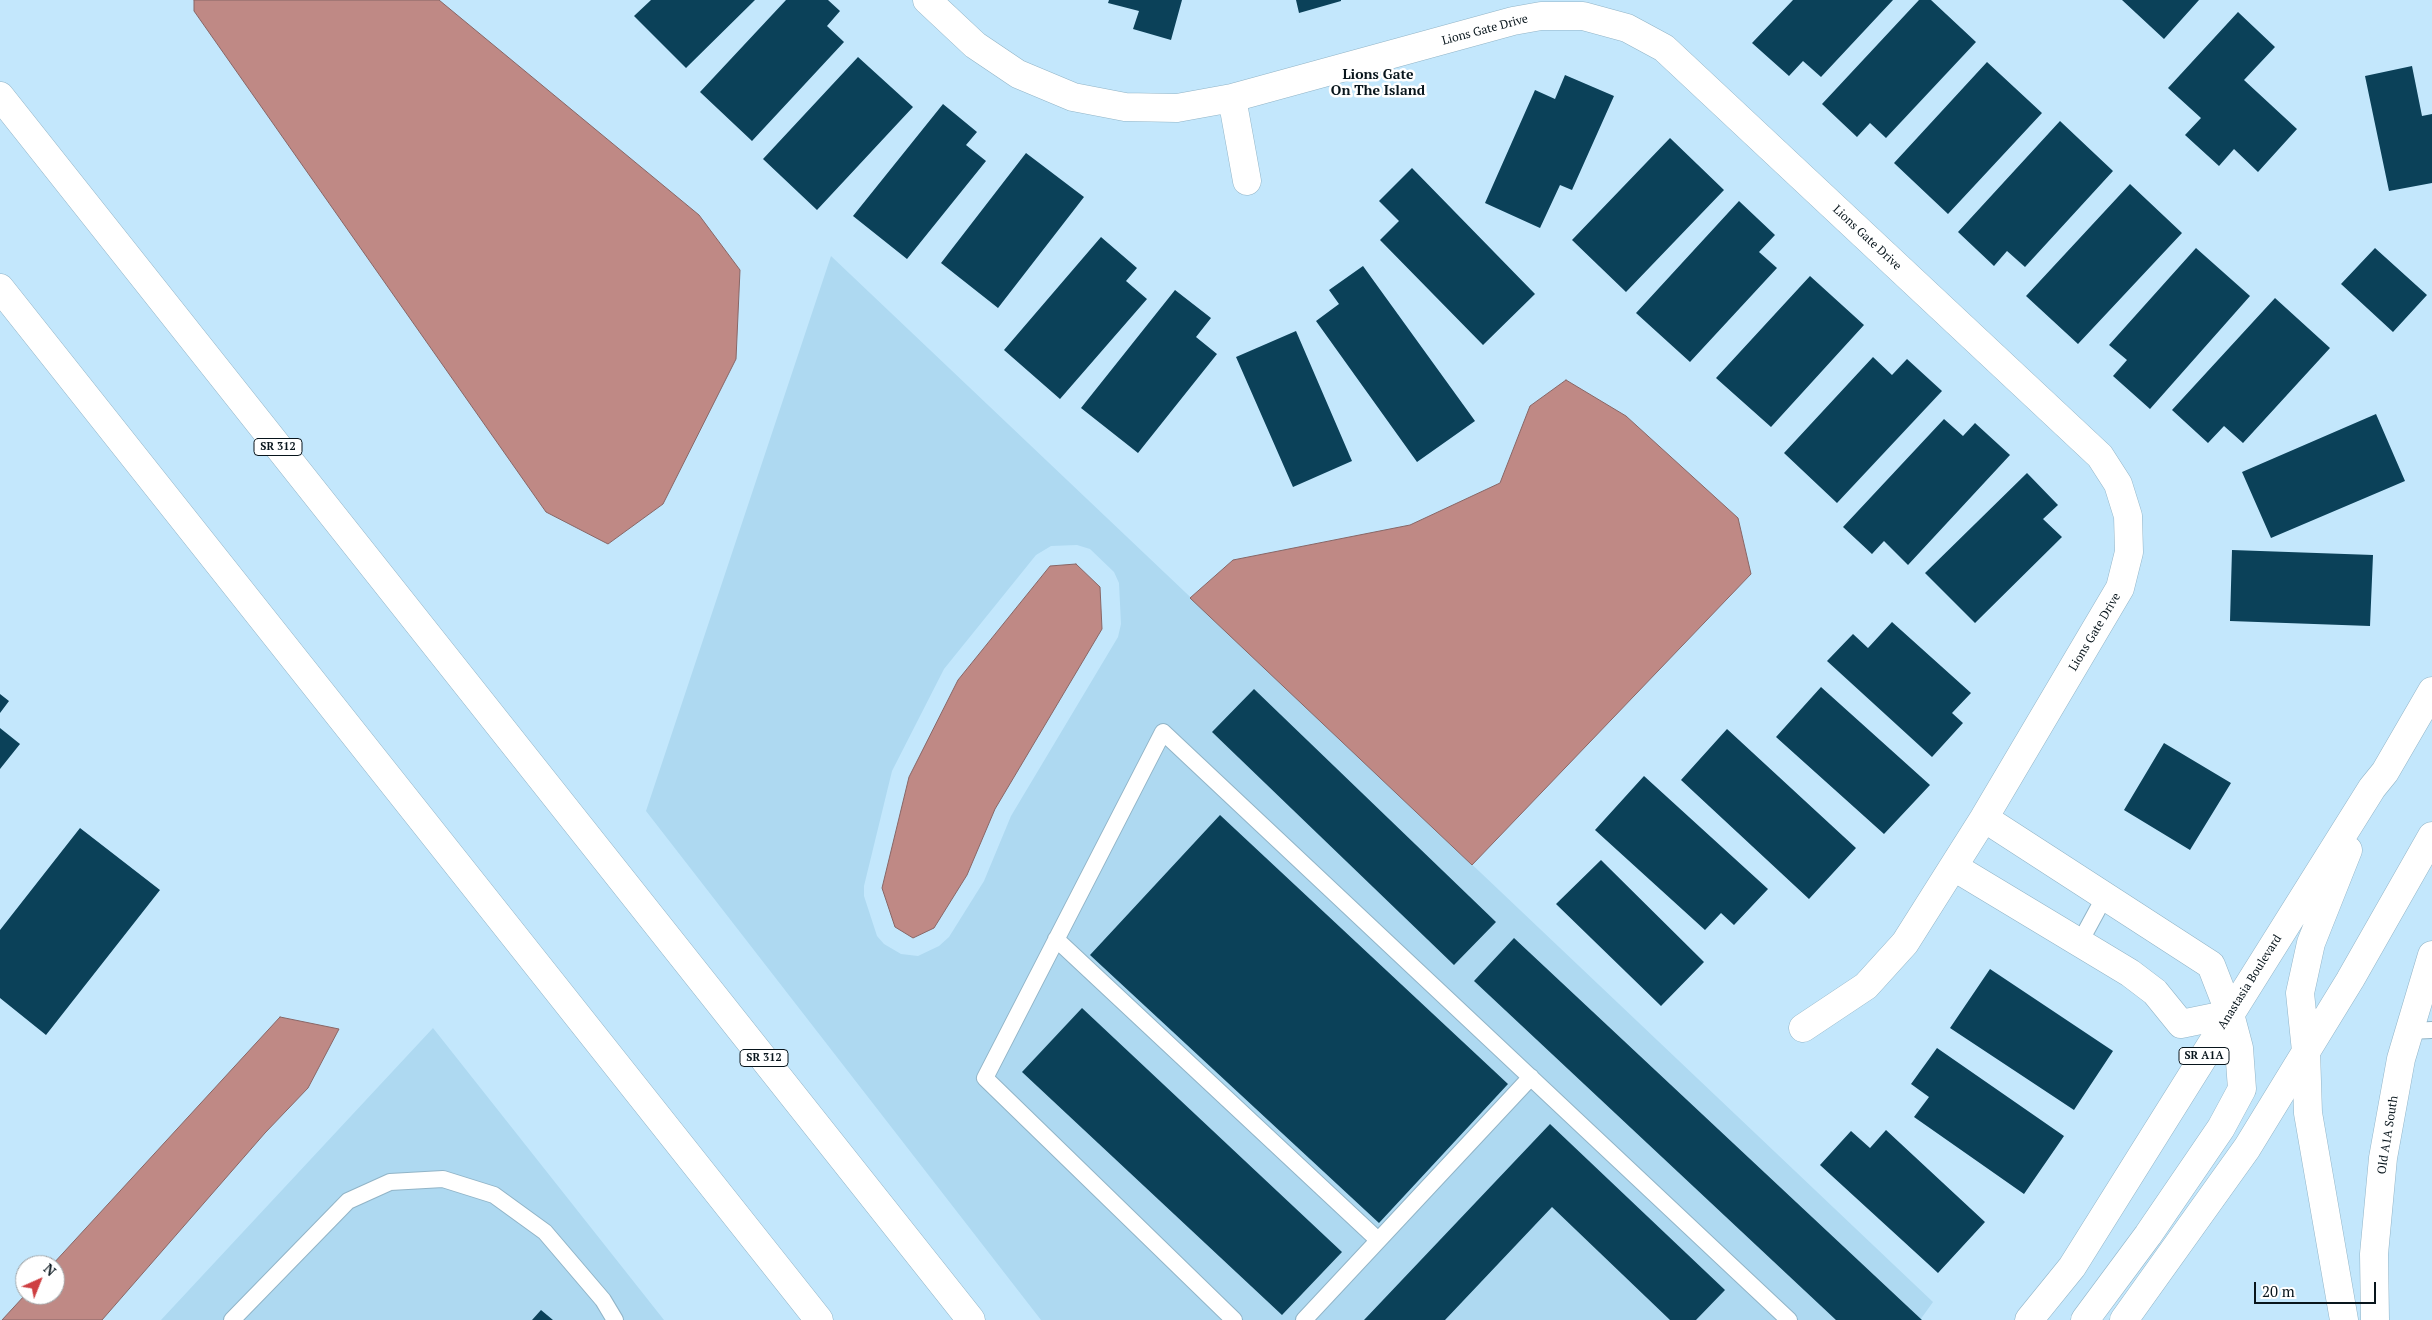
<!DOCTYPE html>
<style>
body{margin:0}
#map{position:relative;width:2432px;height:1320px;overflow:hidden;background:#c3e7fc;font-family:"PT Serif",serif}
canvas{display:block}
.north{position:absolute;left:15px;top:1255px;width:50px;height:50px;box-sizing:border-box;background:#fff;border:1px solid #9ca1a4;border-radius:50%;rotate:44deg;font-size:14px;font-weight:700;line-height:20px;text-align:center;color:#08151c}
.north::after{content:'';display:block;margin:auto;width:18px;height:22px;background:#ce3f42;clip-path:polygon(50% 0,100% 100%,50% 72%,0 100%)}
.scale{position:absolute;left:2254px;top:1282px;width:122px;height:22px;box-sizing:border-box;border:2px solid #08151c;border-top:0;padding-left:6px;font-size:15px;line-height:18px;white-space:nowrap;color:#08151c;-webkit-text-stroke:4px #fff;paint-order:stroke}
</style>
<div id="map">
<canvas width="2432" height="1320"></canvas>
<div class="north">N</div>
<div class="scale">20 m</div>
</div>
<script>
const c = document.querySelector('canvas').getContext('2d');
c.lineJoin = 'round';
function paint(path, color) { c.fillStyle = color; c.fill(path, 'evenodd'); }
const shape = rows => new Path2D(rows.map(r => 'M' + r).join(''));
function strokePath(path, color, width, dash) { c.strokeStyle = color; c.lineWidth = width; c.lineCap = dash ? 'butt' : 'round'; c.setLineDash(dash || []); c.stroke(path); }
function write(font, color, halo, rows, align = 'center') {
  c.font = font + ' "PT Serif",serif'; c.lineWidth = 5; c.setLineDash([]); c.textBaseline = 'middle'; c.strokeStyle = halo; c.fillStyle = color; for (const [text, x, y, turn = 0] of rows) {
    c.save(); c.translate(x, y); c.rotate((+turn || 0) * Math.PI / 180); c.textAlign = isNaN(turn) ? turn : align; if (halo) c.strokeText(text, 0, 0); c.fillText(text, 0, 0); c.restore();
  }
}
paint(shape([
 [831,256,1933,1302,1920,1320,1041,1320,646,811],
 [1077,545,1090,549,1114,572,1119,583,1121,624,1118,637,1011,816,984,881,949,937,939,946,918,956,901,954,884,944,877,936,864,896,864,886,892,771,944,669,1036,555,1051,546],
 [433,1028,664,1320,161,1320]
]), '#aed9f1');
const water = shape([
 [194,0,439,0,699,215,740,270,736,359,663,504,608,544,546,512,194,11,194,0],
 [1566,380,1626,416,1738,518,1751,574,1472,865,1190,598,1233,560,1410,525,1500,483,1530,406,1566,380],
 [1076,564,1100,587,1102,629,995,809,967,875,934,928,913,938,895,927,882,888,909,777,958,680,1050,566,1076,564],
 [280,1017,339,1029,308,1088,265,1133,102,1320,2,1320,25,1295,55,1295,55,1265,52,1265,280,1017]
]);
paint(water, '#bf8985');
strokePath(water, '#866', 1);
paint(shape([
 [651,0,755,0,686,68,634,16],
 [786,0,828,0,840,11,827,26,844,42,752,141,700,92],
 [1109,0,1182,0,1171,40,1133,29,1139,11,1108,3],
 [1296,0,1341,0,1341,1,1299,13],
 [1793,0,1893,0,1821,77,1803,61,1789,76,1752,43],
 [1919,0,1931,0,1976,42,1886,138,1870,123,1857,137,1822,104],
 [2122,0,2199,0,2164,39],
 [2238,12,2275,47,2244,80,2297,129,2258,172,2234,149,2219,166,2185,135,2201,118,2168,88],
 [858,57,913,107,817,210,763,159],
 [1987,62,2042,113,1948,214,1894,163],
 [2412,66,2422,116,2432,114,2432,183,2389,191,2365,76],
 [1565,75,1614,96,1572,190,1560,185,1540,228,1485,203,1535,90,1555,99],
 [943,104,977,132,966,145,986,161,907,259,853,216],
 [2060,121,2113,171,2025,267,2007,251,1994,266,1958,232],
 [1670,138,1724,190,1626,292,1572,240],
 [1026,153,1084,197,998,308,941,263],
 [1412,168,1535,294,1483,345,1380,240,1399,221,1379,201],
 [2130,184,2182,233,2078,344,2026,296],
 [1739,201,1775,235,1759,252,1777,268,1690,362,1636,313],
 [1101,237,1137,268,1126,281,1147,299,1060,399,1004,350],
 [2196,248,2250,296,2150,409,2113,376,2127,360,2109,345],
 [2375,248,2427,295,2393,332,2341,284],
 [1363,266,1475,421,1417,462,1316,321,1339,304,1329,290],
 [1810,276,1864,325,1771,427,1716,378],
 [1175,290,1211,318,1196,337,1217,354,1138,453,1081,408],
 [2275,298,2330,348,2243,443,2224,426,2208,443,2172,410],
 [1296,331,1352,461,1293,487,1236,357],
 [1873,357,1892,375,1907,359,1942,391,1837,503,1784,453],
 [2376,414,2405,481,2271,538,2242,472],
 [1944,419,1963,436,1975,423,2010,455,1908,565,1884,541,1872,554,1843,527],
 [2027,473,2058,505,2043,519,2062,537,1975,623,1925,573],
 [2232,550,2373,555,2370,626,2230,621],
 [1892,622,1971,693,1952,713,1963,723,1932,757,1827,661,1853,634,1868,648],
 [1821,687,1930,785,1884,834,1776,737],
 [1254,689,1496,922,1454,965,1212,732],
 [0,694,9,701,0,713],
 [0,728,20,744,0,769],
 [1727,729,1856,848,1809,899,1681,780],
 [2164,743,2231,783,2190,850,2124,810],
 [1644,776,1768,889,1734,925,1721,913,1705,930,1595,830],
 [1220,815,1508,1084,1379,1223,1090,955],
 [80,828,160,890,46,1035,0,998,0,930],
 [1601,860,1704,962,1661,1006,1556,904],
 [1514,938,1922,1320,1836,1320,1474,981],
 [1990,969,2113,1051,2074,1110,1950,1028],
 [1082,1008,1342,1252,1282,1315,1022,1072],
 [1937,1048,2064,1136,2024,1194,1914,1117,1929,1097,1911,1084],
 [1550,1124,1725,1290,1696,1320,1670,1320,1552,1207,1445,1320,1364,1320],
 [1886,1130,1985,1222,1938,1273,1820,1165,1851,1131,1870,1148],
 [541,1310,553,1320,532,1320]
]), '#0b4159');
const service = shape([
 [1056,939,1378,1240],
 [2080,942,2105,896],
 [2409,1031,2432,1030],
 [232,1320,348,1201,390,1182,443,1179,494,1195,545,1232,603,1300,615,1320],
 [1234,1320,985,1078,1163,732,1789,1320],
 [1304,1320,1531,1077]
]);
const minor = shape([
 [927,0,975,45,1018,74,1073,97,1125,107,1177,108,1232,98,1513,21,1541,16,1583,16,1627,28,1664,48,2100,456,2118,484,2128,516,2129,552,2120,588,1984,818,1905,943,1866,986,1803,1028],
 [1232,98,1247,181],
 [1954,867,2130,973,2155,992,2181,1024,2230,1014,2211,965,1984,818]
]);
const secondary = shape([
 [2306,1051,2308,1113,2344,1320],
 [2375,1320,2374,1254,2383,1158,2401,1059,2432,955]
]);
const primary = shape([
 [0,96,971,1320],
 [0,288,819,1320],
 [2306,1051,2300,993,2311,943,2348,850],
 [2029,1320,2072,1267,2372,788,2385,772,2432,691],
 [2085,1320,2148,1235,2221,1128,2242,1089,2239,1048,2230,1014],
 [2124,1320,2247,1148,2350,980,2432,836]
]);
strokePath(service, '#91b4c7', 18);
strokePath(minor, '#91b4c7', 29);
strokePath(secondary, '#91b4c7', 29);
strokePath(primary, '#91b4c7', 29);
strokePath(service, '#fff', 16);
strokePath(minor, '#fff', 28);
strokePath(secondary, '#fff', 28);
strokePath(primary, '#fff', 28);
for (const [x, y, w] of [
 [278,447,48],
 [2204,1056,50],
 [764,1058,48]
]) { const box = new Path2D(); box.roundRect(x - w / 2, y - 8.5, w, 17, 4); c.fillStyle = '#fff'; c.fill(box); strokePath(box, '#08151c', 1); }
write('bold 11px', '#08151c', null, [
 ["SR 312",278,447],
 ["SR A1A",2204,1056],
 ["SR 312",764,1058]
]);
write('12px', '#08151c', '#fff', [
 ["Lions Gate Drive",1485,30,-15],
 ["Lions Gate Drive",1867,238,43],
 ["Lions Gate Drive",2095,632,-59],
 ["Anastasia Boulevard",2250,982,-58],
 ["Old A1A South",2388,1135,-81]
]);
write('bold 14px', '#08151c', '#fff', [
 ["Lions Gate",1378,75],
 ["On The Island",1378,91]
]);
</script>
